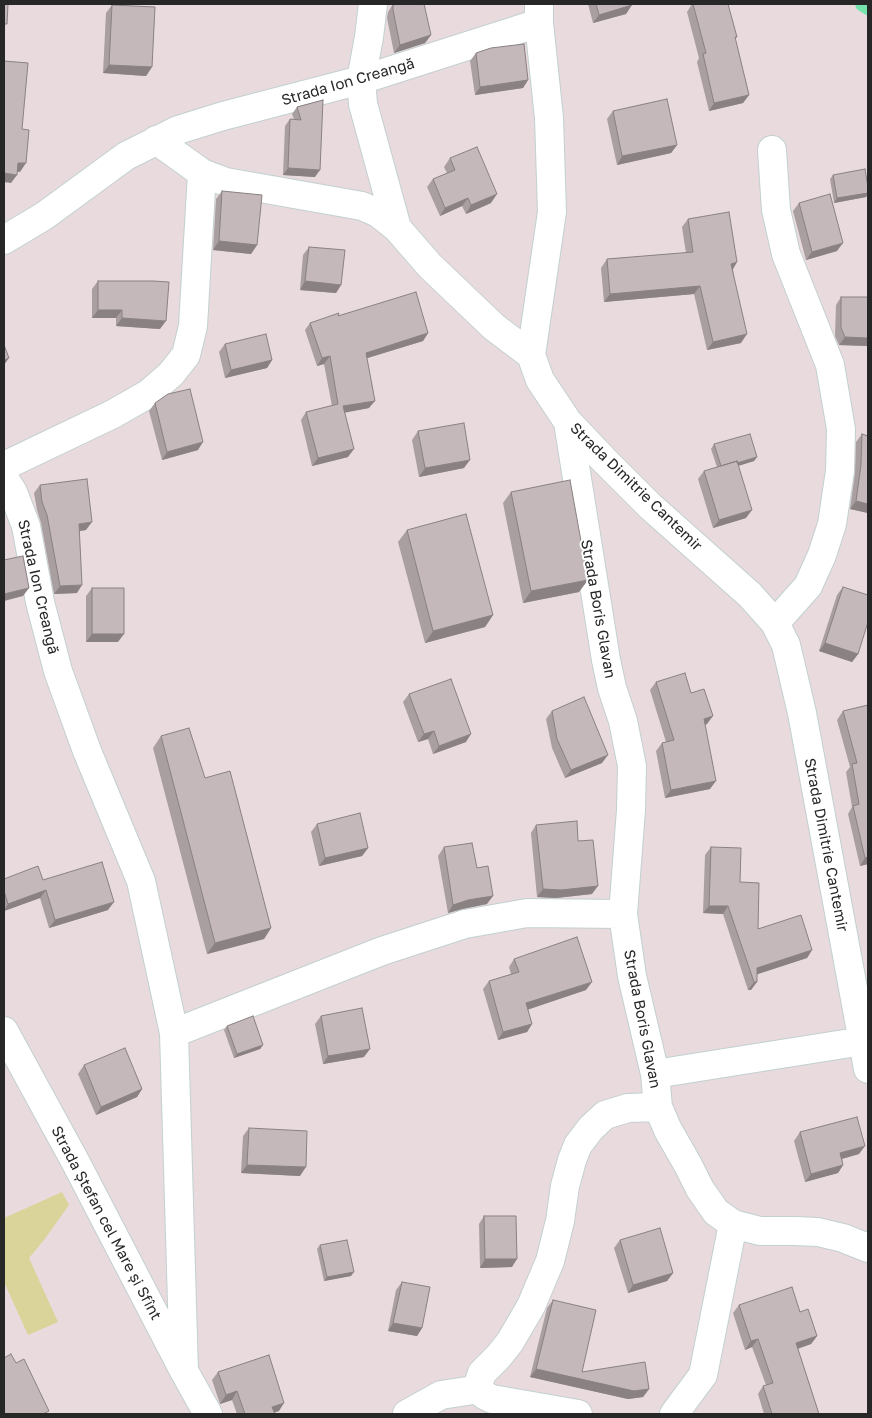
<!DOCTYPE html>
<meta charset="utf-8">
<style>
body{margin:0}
#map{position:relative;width:872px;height:1418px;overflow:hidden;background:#e9dadd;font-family:"Golos Text",sans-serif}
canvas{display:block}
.frame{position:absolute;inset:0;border:5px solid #272727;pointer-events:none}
</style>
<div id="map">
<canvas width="872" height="1418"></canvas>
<div class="frame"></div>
</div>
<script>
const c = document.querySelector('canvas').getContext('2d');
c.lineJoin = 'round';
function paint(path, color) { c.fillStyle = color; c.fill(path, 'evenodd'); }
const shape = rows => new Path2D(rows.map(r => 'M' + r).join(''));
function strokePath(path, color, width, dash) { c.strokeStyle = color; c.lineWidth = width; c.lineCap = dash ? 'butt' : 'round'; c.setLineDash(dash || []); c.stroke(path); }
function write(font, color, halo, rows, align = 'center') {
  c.font = font + ' "Golos Text",sans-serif'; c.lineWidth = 4; c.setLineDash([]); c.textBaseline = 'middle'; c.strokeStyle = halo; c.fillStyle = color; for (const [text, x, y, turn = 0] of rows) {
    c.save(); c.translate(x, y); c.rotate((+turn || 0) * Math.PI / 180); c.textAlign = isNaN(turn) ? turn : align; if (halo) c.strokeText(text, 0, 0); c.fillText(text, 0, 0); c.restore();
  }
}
paint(shape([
 [62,1192,69,1205,44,1240,29,1258,58,1322,28,1335,4,1282,4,1218]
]), '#dbd49a');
strokePath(shape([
 [860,4,860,6,868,11]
]), '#75e3ab', 9);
const minor = shape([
 [373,4,369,37,361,80,363,104,397,228],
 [539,4,539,23,549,118,552,212,531,355,540,380,568,422,604,460,650,506,750,595,775,623,786,645,802,713,868,1069],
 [156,140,202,173,226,182,362,206,378,213,397,228,430,266,494,327,531,355],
 [772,150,776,210,786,254,830,365,841,429,840,471,832,524,822,555,808,586,775,623],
 [4,240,44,216,126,156,178,130,223,116,361,80,539,23],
 [568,422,606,660,612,688,623,721,632,766,631,810,623,914,632,976,655,1074,658,1107,628,1108,605,1115,591,1128,578,1145,572,1160,565,1186,560,1221,550,1261,531,1306,510,1342,498,1357,482,1373,479,1382,480,1389,484,1395,492,1399,578,1414],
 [4,466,113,414,148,394,171,374,186,355,193,326,202,173],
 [4,478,13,492,26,526,40,602,58,671,87,751,141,881,174,1033,184,1371],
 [4,1031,76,1163,184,1371,208,1414],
 [174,1033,382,951,465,924,527,913,623,914],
 [655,1074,863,1041],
 [658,1107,668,1130,688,1165,700,1189,716,1212,733,1224,760,1231,794,1231,818,1232,843,1238,868,1248],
 [407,1414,441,1395,480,1389],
 [674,1414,703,1375,733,1224]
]);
strokePath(minor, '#c2d0d0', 30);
strokePath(minor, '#fff', 28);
paint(shape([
 [393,4,431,35,425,43,394,53,387,18,388,12],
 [588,4,631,4,626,14,593,23],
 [692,4,737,37,735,39,749,95,743,103,709,111,697,62,699,58,687,12],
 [112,5,152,67,146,76,103,73,106,13],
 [476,53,528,80,523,88,475,95,470,61],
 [323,100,315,177,283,175,285,126,290,119,294,119,292,114,297,107],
 [613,111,677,145,671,153,617,165,607,119],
 [450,158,491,203,466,214,462,206,440,216,427,187,433,179,447,173,444,167],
 [833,175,868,187,868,195,866,197,834,203,830,179],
 [222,191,257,245,251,254,213,250,216,199],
 [799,203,837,251,806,260,793,211],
 [688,219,733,269,741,343,707,350,694,294,604,302,601,268,607,259,686,253,682,227],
 [309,247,341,285,336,293,300,290,303,255],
 [98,281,160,329,116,326,116,318,92,318,92,289],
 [841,297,868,346,839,345,835,336,836,305],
 [338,316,428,333,423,341,367,358,369,408,345,412,348,457,312,466,301,420,306,412,332,406,324,364,317,366,305,330,310,323],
 [225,344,272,360,267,368,225,378,219,352],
 [155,403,198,450,162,460,149,411],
 [418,431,464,468,419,477,412,440],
 [862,434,868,436,868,513,850,509,855,473,856,442],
 [714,444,757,457,754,461,738,466,746,518,713,528,698,479,704,471,717,467,711,449],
 [40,485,86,530,79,531,77,593,54,594,41,523,37,510,34,493],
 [511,492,579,592,523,603,503,503],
 [407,530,493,615,485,627,425,643,398,542],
 [843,587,858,654,852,662,819,651,837,595],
 [92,588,118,642,86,642,86,596],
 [656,682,691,693,707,724,705,725,710,789,665,798,656,751,662,743,666,742,650,690],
 [409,694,466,742,433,754,428,739,418,742,403,702],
 [868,705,868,864,860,866,848,814,852,807,846,772,850,767,837,720,843,711],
 [552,711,602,763,565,778,552,748,546,719],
 [161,736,205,778,271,928,264,939,207,954,153,748],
 [317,824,368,848,362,856,319,866,311,832],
 [536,825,578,841,592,894,556,898,537,897,531,833],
 [444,847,477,868,487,904,462,909,448,913,438,856],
 [711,847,740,882,758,929,812,950,807,958,757,974,751,990,748,990,723,914,703,913,705,855],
 [4,879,43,880,108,910,49,928,40,898,4,911],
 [514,959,586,990,528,1009,532,1024,527,1032,498,1040,483,989,489,981,511,974,509,967],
 [321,1016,364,1057,323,1064,315,1024],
 [227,1026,263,1045,260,1049,234,1058,224,1030],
 [84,1065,142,1089,137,1097,96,1115,78,1074],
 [249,1128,300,1176,241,1173,243,1136],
 [800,1132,859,1154,842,1159,843,1165,838,1173,805,1182,794,1141],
 [484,1216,512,1267,480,1268,479,1224],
 [620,1240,673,1273,667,1281,628,1293,614,1248],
 [320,1245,351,1276,324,1281,317,1249],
 [402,1282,422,1328,417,1336,388,1331,396,1290],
 [553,1300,582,1372,649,1389,643,1397,628,1399,530,1377,547,1308],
 [739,1305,800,1312,817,1336,811,1344,798,1349,819,1414,764,1414,758,1394,763,1386,766,1385,752,1347,745,1350,733,1313],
 [218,1372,279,1411,274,1413,275,1414,237,1414,232,1400,220,1404,212,1380]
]), '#a99ea0');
paint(shape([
 [632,5,626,14,593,23,599,15],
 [431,35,425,43,394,53,400,45],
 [109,65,152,67,146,76,103,73],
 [528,80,523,88,475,95,480,87],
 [749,95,743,103,709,111,714,103],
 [677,145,671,153,617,165,622,156],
 [18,163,26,163,20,172,12,171],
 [288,168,320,170,315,177,283,175],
 [4,173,17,175,11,183,4,182],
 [868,193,866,197,834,203,837,198],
 [497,194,491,203,466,214,471,205],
 [468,198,462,206,440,216,445,208],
 [219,241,257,245,251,254,213,250],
 [843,243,837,251,806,260,812,252],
 [737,262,732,271,731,264],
 [305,281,341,285,336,293,300,290],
 [700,286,694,294,604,302,610,294],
 [98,310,122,310,116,318,92,318],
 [122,318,166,321,160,329,116,326],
 [428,333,423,341,361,360,366,353],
 [747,334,741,343,707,350,713,342],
 [845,337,868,338,868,346,839,345],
 [330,356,324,364,317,366,322,358],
 [9,358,4,365,4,360],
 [272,360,267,368,225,378,231,370],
 [375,401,369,408,338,414,343,406],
 [203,442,198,450,162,460,167,452],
 [354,449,348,457,312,466,318,458],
 [757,457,754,461,718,472,721,468],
 [470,460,464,468,419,477,425,468],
 [856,501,868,504,868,513,850,509],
 [752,510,746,518,713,528,719,520],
 [92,522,86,530,73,532,79,524],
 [588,580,579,592,523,603,531,591],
 [82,585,77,593,54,594,60,586],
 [29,588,23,596,4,601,4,594],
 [493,615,485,627,425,643,433,631],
 [92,634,124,634,118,642,86,642],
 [825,643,858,654,852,662,819,651],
 [713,716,707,724,698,727,704,719],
 [434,731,428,739,418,742,424,734],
 [471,734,466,742,433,754,439,746],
 [608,755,602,763,565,778,571,770],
 [716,781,710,789,665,798,671,790],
 [368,848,362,856,319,866,325,858],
 [868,857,868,864,860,866,865,858],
 [598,886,592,894,556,898,537,897,543,889],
 [46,890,40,898,4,911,8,904],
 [493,896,487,904,462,909,448,913,453,905,468,900],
 [114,902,108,910,49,928,55,920],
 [709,906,728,906,723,914,703,913],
 [271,928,264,939,207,954,215,943],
 [812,950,807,958,752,976,757,968],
 [592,982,586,990,521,1012,526,1003],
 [754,982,757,982,751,990,748,990],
 [532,1024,527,1032,498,1040,503,1032],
 [263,1045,260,1049,234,1058,237,1054],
 [370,1049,364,1057,323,1064,328,1056],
 [142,1089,137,1097,96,1115,101,1107],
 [865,1146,859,1154,834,1161,840,1153],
 [247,1165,306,1167,300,1176,241,1173],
 [843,1165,838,1173,805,1182,811,1174],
 [485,1259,517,1259,512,1267,480,1268],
 [354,1272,351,1276,324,1281,327,1277],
 [673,1273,667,1281,628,1293,633,1285],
 [393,1323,422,1328,417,1336,388,1331],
 [817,1336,811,1344,790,1351,796,1343],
 [758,1339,752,1347,745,1350,751,1341],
 [536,1369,649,1389,643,1397,628,1399,530,1377],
 [237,1391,232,1400,220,1404,226,1395],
 [284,1403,279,1411,269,1414,272,1407]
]), '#898182');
const building = shape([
 [4,4,8,4,7,24,4,24,4,4],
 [393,4,424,4,431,35,400,45,393,10,393,4],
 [596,4,631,4,632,5,599,15,596,4],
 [693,4,728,4,737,37,735,37,749,95,714,103,703,54,706,53,693,4],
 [112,5,155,7,152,67,109,65,112,5],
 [524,44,528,80,480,87,476,53,491,48,524,44],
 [4,61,28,63,22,129,29,130,26,163,18,163,17,175,4,173,4,61],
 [667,99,677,145,622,156,613,111,667,99],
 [323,100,320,170,288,168,290,119,301,120,297,107,323,100],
 [477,147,497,194,471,205,468,198,445,208,433,179,455,170,450,158,477,147],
 [865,169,868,187,868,193,837,198,833,175,865,169],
 [222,191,262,195,257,245,219,241,222,191],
 [830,194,843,243,812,252,799,203,830,194],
 [729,212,737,262,731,264,747,334,713,342,700,286,610,294,607,259,693,252,688,219,729,212],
 [309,247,345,250,341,285,305,281,309,247],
 [98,281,153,281,169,282,166,321,122,318,122,310,98,310,98,281],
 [416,292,428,333,366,353,375,401,343,406,354,449,318,458,306,412,338,404,330,356,322,358,310,323,339,313,338,316,416,292],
 [841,297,868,297,868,338,845,337,841,328,841,297],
 [266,334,272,360,231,370,225,344,266,334],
 [4,345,9,358,4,360,4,345],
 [190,389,203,442,167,452,155,403,168,394,190,389],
 [464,423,470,460,425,468,418,431,464,423],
 [750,434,757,457,737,463,737,461,721,466,714,444,750,434],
 [862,434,868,436,868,504,856,501,861,465,862,434],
 [737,461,752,510,719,520,704,471,737,461],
 [87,479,92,522,79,524,82,585,60,586,47,515,42,502,40,485,87,479],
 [570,480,588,580,531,591,511,492,570,480],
 [466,514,493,615,433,631,407,530,466,514],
 [23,556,29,588,4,594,4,560,23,556],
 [843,587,868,595,868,622,858,654,825,643,843,587],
 [92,588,124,588,124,634,92,634,92,588],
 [685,673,691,693,704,689,713,716,704,719,716,781,671,790,662,743,674,740,656,682,685,673],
 [451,679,471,734,439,746,434,731,424,734,409,694,451,679],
 [584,697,608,755,571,770,557,739,552,711,584,697],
 [868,705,868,857,865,858,853,806,859,804,852,764,857,763,843,711,868,705],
 [189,728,205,778,230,771,271,928,215,943,161,736,189,728],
 [360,813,368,848,325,858,317,824,360,813],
 [577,821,578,841,593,840,598,886,561,890,543,889,536,825,577,821],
 [472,843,477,868,488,866,493,896,468,900,453,905,444,847,472,843],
 [711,847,741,848,740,882,759,883,758,929,801,915,812,950,757,968,757,982,754,982,728,906,709,906,711,847],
 [102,862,114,902,55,920,46,890,8,904,4,891,4,879,38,866,43,880,102,862],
 [577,937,592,982,526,1003,532,1024,503,1032,489,981,519,972,514,959,577,937],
 [362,1008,370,1049,328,1056,321,1016,362,1008],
 [253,1016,263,1045,237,1054,227,1026,253,1016],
 [125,1048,142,1089,101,1107,84,1065,125,1048],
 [857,1117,865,1146,840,1153,843,1165,811,1174,800,1132,857,1117],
 [249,1128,307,1131,306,1167,247,1165,249,1128],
 [484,1216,516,1216,517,1259,485,1259,484,1216],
 [660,1228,673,1273,633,1285,620,1240,660,1228],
 [347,1240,354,1272,327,1277,320,1245,347,1240],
 [402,1282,430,1287,422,1328,393,1323,402,1282],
 [792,1287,800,1312,808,1309,817,1336,796,1343,819,1414,772,1414,763,1386,773,1383,758,1339,751,1341,739,1305,792,1287],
 [553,1300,596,1310,582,1372,645,1362,649,1389,634,1391,536,1369,553,1300],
 [11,1354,16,1363,24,1359,49,1411,43,1414,4,1414,4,1358,11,1354],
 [269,1355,284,1403,272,1407,275,1414,245,1414,237,1391,226,1395,218,1372,269,1355]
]);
paint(building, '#c4b8ba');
strokePath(building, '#898182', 1);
write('15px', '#272727', '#fff', [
 ["Strada Ion Creangă",348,82,-16],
 ["Strada Dimitrie Cantemir",636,487,44],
 ["Strada Ion Creangă",38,587,77],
 ["Strada Boris Glavan",598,609,80],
 ["Strada Dimitrie Cantemir",826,845,79],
 ["Strada Boris Glavan",642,1019,79],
 ["Strada Ștefan cel Mare și Sfînt",106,1223,62]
]);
</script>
